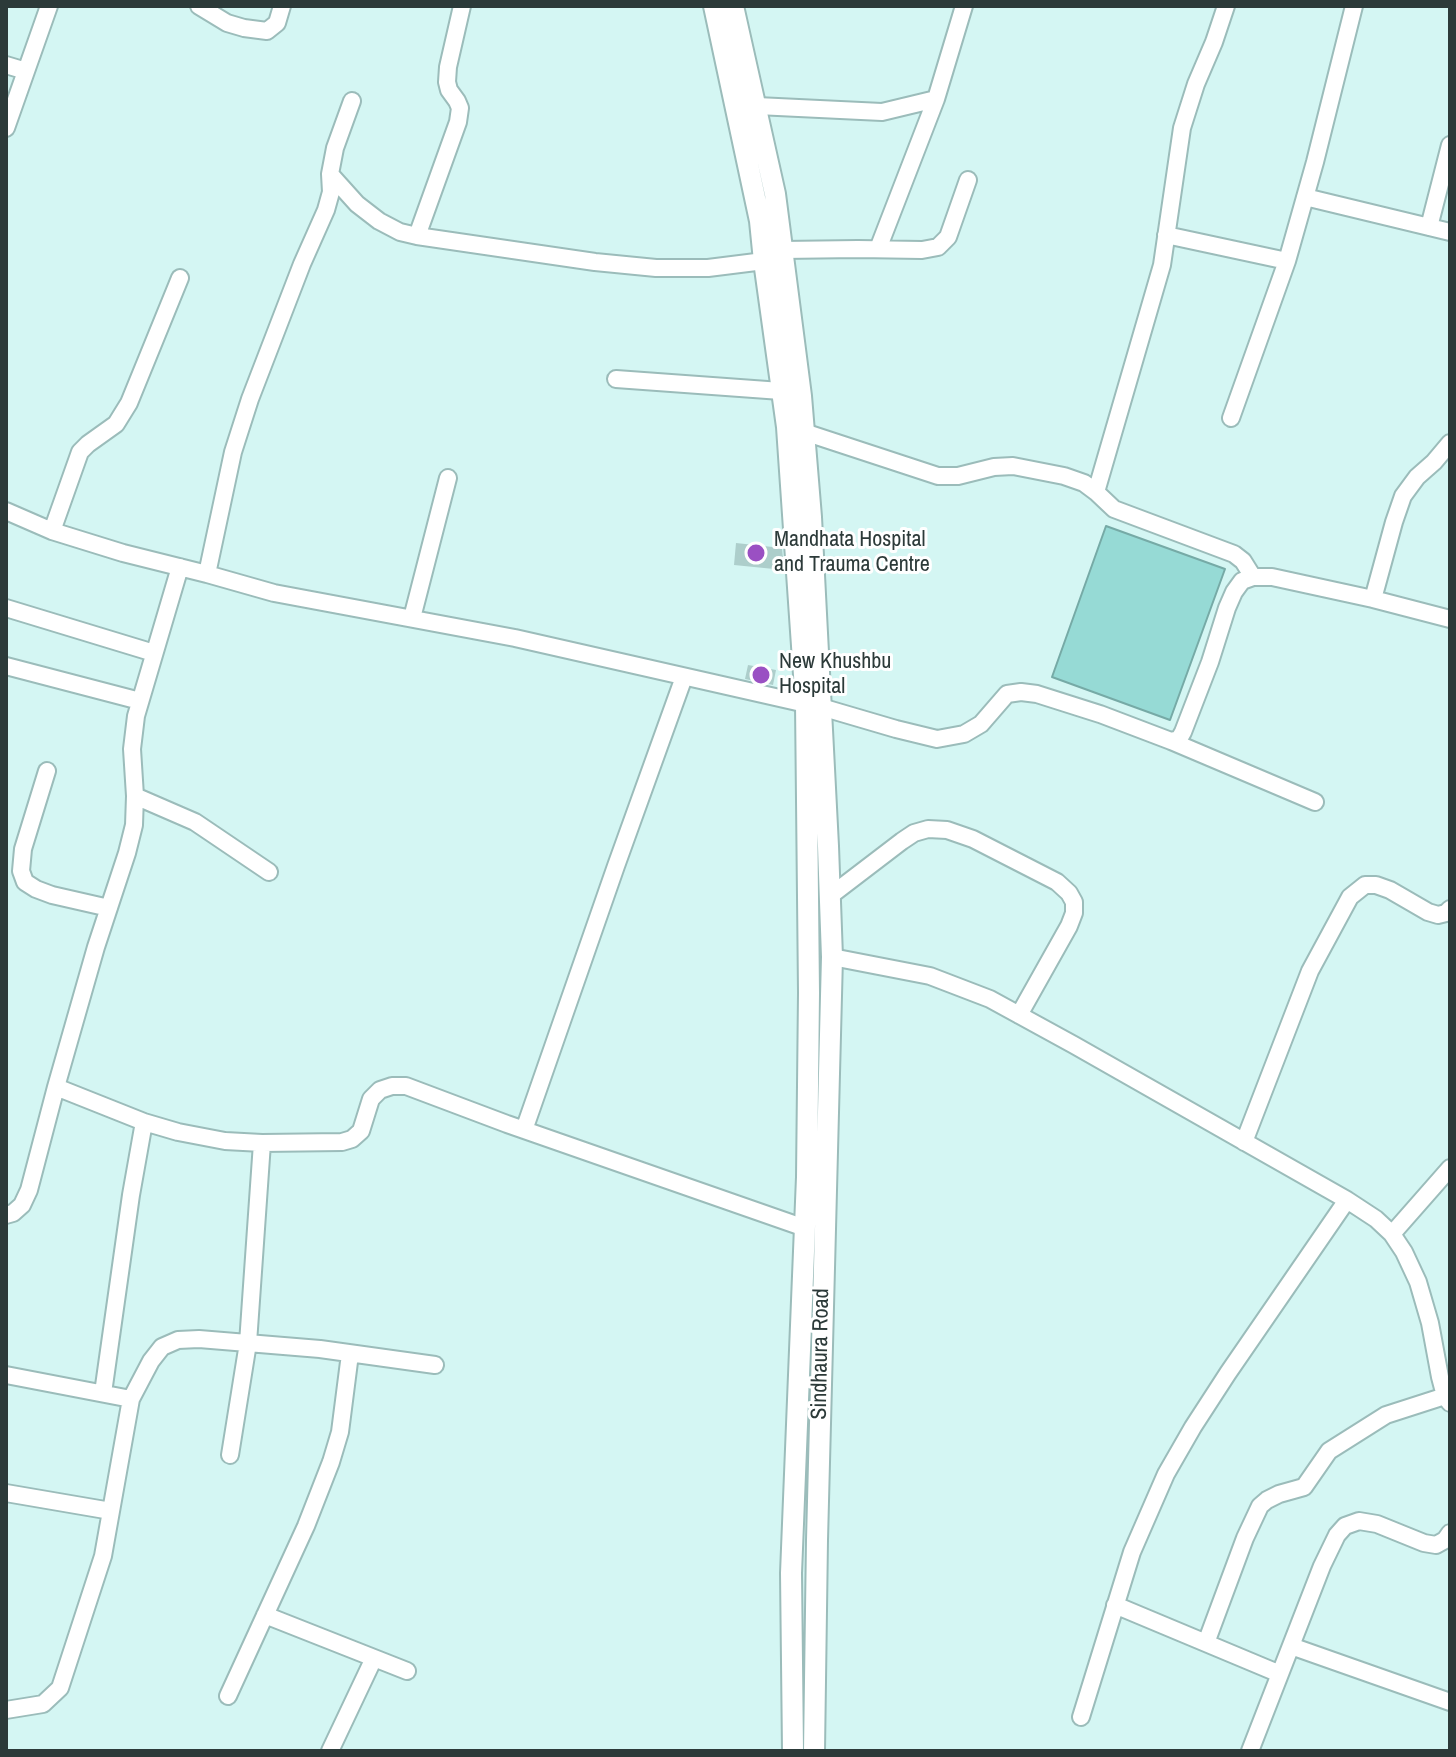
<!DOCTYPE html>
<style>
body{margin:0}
#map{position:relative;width:1456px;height:1757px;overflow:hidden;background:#d4f6f3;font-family:"Archivo Narrow",sans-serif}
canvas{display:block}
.frame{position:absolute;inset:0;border:8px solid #2c3a39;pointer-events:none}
</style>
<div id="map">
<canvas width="1456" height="1757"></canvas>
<div class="frame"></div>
</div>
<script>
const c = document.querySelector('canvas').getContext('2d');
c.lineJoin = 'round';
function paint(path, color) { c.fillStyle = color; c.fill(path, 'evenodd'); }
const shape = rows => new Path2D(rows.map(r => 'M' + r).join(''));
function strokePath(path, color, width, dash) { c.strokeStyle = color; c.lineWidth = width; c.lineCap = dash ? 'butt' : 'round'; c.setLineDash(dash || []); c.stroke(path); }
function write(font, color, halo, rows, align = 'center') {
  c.font = font + ' "Archivo Narrow",sans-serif'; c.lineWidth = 6; c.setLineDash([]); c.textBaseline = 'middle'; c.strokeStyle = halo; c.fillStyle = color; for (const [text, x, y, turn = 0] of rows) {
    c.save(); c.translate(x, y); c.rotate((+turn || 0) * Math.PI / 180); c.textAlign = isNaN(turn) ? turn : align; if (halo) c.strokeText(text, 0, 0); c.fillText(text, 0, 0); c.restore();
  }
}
const water = shape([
 [1106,526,1225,569,1170,720,1052,677,1106,526]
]);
paint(water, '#96dad5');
strokePath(water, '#76aaa6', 2);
paint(shape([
 [736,543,782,548,784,570,734,565],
 [748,665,776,670,773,685,745,679]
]), '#adcecb');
const minor = shape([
 [199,6,227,23,244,28,267,31,277,23,282,6],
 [6,65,26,71],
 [757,106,882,112,936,99],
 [6,128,49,6],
 [330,174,357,204,379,221,400,232,417,236,595,262,656,268,708,268,764,261],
 [1305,197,1450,232],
 [1429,227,1450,145],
 [1166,235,1287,261],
 [417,236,458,122,460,108,457,101,449,90,447,82,448,67,462,6],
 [878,249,936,99,964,6],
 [782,250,858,249,922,250,938,247,948,237,968,180],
 [616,379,781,391],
 [1231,418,1287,261,1315,162,1354,6],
 [804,432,938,476,958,476,994,467,1013,466,1064,476,1084,483,1096,492,1114,509,1234,554,1243,561,1253,577],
 [1096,492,1162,265,1182,128,1196,84,1214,42,1226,6],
 [6,511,52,531,123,553,207,574,274,593,515,638,806,704],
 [52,531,80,452,88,444,116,424,129,403,180,278],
 [207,574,233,452,250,399,302,264,326,210,331,192,330,174,335,148,352,101],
 [1373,599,1394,522,1403,496,1417,477,1434,462,1450,443],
 [6,608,154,653],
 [412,618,448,478],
 [6,666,140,701],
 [821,707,896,729,937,739,964,734,981,724,1007,694,1021,692,1037,694,1100,714,1171,741,1179,739,1183,732,1210,662,1227,608,1234,592,1242,581,1253,577,1272,577,1373,599,1450,619],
 [1171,741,1315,802],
 [47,771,23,849,21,871,25,882,36,889,52,895,109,908],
 [135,796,195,822,269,872],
 [830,896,902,841,914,833,928,829,947,830,973,839,1057,882,1069,893,1074,902,1074,913,1069,926,1019,1015],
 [832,957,930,976,990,999,1074,1045,1347,1200,1376,1219,1392,1234,1404,1252,1418,1282,1430,1323,1440,1377,1445,1396,1450,1403],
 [56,1087,144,1122,178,1132,225,1141,262,1143,342,1142,352,1139,361,1131,371,1099,380,1090,392,1086,406,1086,507,1124,805,1228],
 [524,1130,616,866,684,677],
 [1244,1142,1310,971,1350,897,1365,885,1376,885,1390,890,1428,912,1438,915,1446,913,1450,909],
 [6,1215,13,1213,22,1205,29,1190,56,1087,96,947,127,853,134,825,135,796,132,749,136,716,180,567],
 [1392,1234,1450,1168],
 [6,1375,131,1399],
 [103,1393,131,1195,144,1122],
 [230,1455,248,1343,262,1143],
 [6,1493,111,1511],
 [1115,1605,1280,1674],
 [265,1615,407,1671],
 [1206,1643,1245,1538,1260,1506,1267,1500,1279,1494,1304,1487,1329,1451,1386,1415,1445,1396],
 [1291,1646,1450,1702],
 [228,1696,306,1526,331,1462,340,1432,350,1354],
 [6,1710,43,1704,60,1688,103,1556,131,1399,151,1361,162,1347,178,1340,199,1339,320,1349,435,1365],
 [1081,1717,1132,1552,1166,1474,1193,1427,1228,1373,1347,1200],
 [330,1751,374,1658],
 [1250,1751,1322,1566,1337,1535,1345,1526,1359,1521,1377,1524,1424,1543,1436,1545,1445,1540,1450,1533]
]);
const tertiary = shape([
 [714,6,760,221,764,261,787,427,806,704,809,993,807,1177,791,1573,793,1751],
 [733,6,775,194,801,396,811,517,828,846,832,957,817,1540,814,1751]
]);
strokePath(minor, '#9bbcba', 20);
strokePath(tertiary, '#9bbcba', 24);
strokePath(minor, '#fff', 16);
strokePath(tertiary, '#fff', 20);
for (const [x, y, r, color] of [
 [756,553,10,"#9a50c3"],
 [761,675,10,"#9a50c3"]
]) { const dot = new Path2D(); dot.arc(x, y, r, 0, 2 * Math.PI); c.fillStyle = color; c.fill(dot); strokePath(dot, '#fff', 3); }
write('22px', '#2c3a39', '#fff', [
 ["Mandhata Hospital",774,540],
 ["and Trauma Centre",774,565],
 ["New Khushbu",779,662],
 ["Hospital",779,687]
], 'left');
write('22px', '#2c3a39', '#fff', [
 ["Sindhaura Road",821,1354,-89]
]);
</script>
